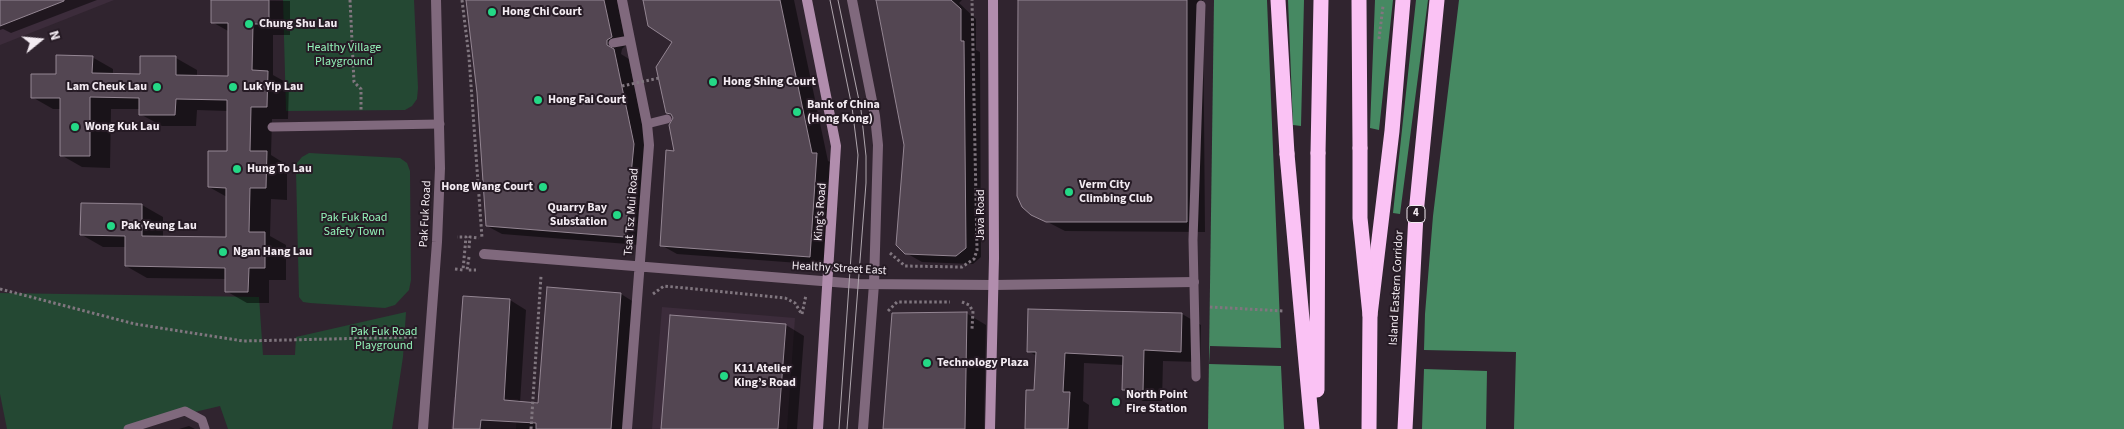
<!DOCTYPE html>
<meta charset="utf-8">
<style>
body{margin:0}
#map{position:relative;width:2124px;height:429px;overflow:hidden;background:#30242f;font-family:"Source Sans 3",sans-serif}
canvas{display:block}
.north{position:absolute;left:15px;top:15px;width:50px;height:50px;-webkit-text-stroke:4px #261b25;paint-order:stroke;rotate:73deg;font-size:14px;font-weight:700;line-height:20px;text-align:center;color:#f3ebf2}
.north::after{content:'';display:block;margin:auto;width:18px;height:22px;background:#f3ebf2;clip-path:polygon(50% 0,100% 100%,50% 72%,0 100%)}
</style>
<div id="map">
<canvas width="2124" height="429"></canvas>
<div class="north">N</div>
</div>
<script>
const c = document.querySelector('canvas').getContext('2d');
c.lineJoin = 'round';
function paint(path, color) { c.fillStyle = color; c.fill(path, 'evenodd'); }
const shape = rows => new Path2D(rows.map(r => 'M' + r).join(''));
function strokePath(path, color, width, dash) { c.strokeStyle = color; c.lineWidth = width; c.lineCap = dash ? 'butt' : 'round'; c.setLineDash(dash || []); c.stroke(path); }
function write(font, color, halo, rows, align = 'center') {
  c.font = font + ' "Source Sans 3",sans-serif'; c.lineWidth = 4; c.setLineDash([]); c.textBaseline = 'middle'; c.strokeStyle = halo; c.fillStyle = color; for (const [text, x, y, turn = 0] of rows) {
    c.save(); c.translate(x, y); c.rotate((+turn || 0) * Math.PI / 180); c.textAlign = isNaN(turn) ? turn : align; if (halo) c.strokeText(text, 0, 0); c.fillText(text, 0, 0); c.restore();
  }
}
paint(shape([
 [0,0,114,0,0,45],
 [662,307,795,318,787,429,652,429],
 [454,397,518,399,516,429,451,429]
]), '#3c2c3b');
paint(shape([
 [283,0,414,0,418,88,417,99,412,106,405,110,286,111],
 [309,153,400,158,407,163,410,171,411,280,409,290,395,305,385,308,310,303,303,302,299,297,296,171,297,163,302,157],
 [0,293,259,297,263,355,295,355,296,337,406,312,403,357,392,429,228,429,220,406,123,429,7,429,0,394]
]), '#244833');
paint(shape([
 [1214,0,2124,0,2124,429,1208,429]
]), '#468962');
paint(shape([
 [1267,0,1288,0,1293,125,1301,126,1304,0,1375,0,1370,128,1379,130,1393,0,1416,0,1393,213,1400,214,1428,0,1459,0,1433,216,1425,314,1424,350,1516,352,1514,429,1486,429,1487,371,1424,369,1422,429,1284,429,1281,366,1209,364,1210,346,1281,348]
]), '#30242f');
paint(shape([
 [0,0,97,0,11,33,3,29,0,30],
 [212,0,290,1,290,35,273,35,273,75,289,84,288,119,272,119,271,155,287,165,287,200,271,199,270,236,286,245,286,280,269,280,269,303,247,303,226,291,226,279,147,278,126,266,126,247,103,247,82,235,82,204,142,205,163,217,163,237,227,239,227,197,209,187,228,152,228,111,197,110,196,126,162,126,140,114,140,109,111,109,110,168,82,167,61,155,62,109,53,109,32,97,57,75,92,57,113,69,113,75,141,75,176,58,197,70,197,76,229,77,230,32,212,22],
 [467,0,617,0,626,45,622,49,621,54,629,59,648,153,640,245,502,234,487,226,478,93],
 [644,0,794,0,828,161,832,163,826,265,677,254,661,245,676,152,675,118,667,112,674,42],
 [876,0,962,0,959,3,976,19,976,50,980,52,981,257,973,264,922,262,906,253,905,145],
 [1019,0,1203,0,1205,232,1065,231,1032,214],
 [621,294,637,304,627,429,455,429,464,297,510,300,526,310,520,403,539,404],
 [966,313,986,325,984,429,884,429],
 [1182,314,1201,325,1200,362,1163,361,1162,401,1143,401,1123,390,1124,365,1084,363,1083,401,1089,405,1088,429,1026,429,1036,391,1037,356,1028,351],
 [786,325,804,336,797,429,662,429],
 [189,426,195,429,179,429]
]), '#0007');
const building = shape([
 [0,0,64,0,64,1,0,26,0,0],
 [211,0,269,0,269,24,253,24,252,70,268,71,267,107,251,107,250,151,267,151,266,188,250,188,249,232,265,232,265,268,249,268,248,292,225,292,225,268,125,266,125,236,80,235,81,203,142,204,142,236,226,237,226,188,208,187,208,151,227,151,227,100,176,99,175,115,139,115,139,98,90,97,90,156,60,156,60,98,31,98,31,74,56,74,56,55,93,56,92,73,140,74,140,56,176,56,176,75,228,76,228,23,211,23,211,0],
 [466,0,604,0,612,37,607,40,607,45,614,49,634,144,625,237,486,226,477,93,466,0],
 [643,0,780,0,812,153,817,153,810,257,660,246,666,150,674,151,669,125,673,118,671,114,666,113,656,67,672,42,648,26,643,0],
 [876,0,951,0,961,9,961,41,964,41,966,248,956,256,905,254,896,245,904,145,876,0],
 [1018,0,1187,0,1187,222,1046,222,1031,215,1022,207,1017,196,1018,0],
 [547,287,621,293,611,429,536,429,536,423,481,420,480,429,453,429,463,296,510,299,504,400,538,403,547,287],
 [1028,309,1182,313,1181,352,1144,350,1143,391,1122,390,1123,356,1065,353,1063,392,1070,392,1068,429,1025,429,1026,390,1034,390,1036,352,1027,352,1028,309],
 [967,312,965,429,883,429,892,313,967,312],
 [670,315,786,324,778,429,661,429,670,315]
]);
paint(building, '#534652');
strokePath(building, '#948693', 1);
strokePath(shape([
 [350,0,354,82,361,89,361,112],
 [462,0,469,57,482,238],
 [1379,39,1383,6],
 [469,248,470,237,479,238],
 [890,253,905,266,962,267,974,259,977,250,972,0],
 [469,257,467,270,476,270],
 [455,269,463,270,466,237,457,237],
 [0,289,135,324,243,341,417,337],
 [653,294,664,286,785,298,795,303,801,313],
 [962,302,969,305,973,311,972,329],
 [1210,307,1284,311],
 [888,311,897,302,950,302],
 [802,314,806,295],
 [531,429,541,276]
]), '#80767f', 3, [2.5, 2.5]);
strokePath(shape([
 [613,43,630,40],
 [647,124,667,119],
 [272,127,440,124],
 [1196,377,1193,240,1201,5],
 [128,429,185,411,202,420,205,429]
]), '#80697d', 9);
strokePath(shape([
 [622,0,647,124,649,145,627,429],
 [852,0,875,116,878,145,874,284,863,429],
 [484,254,859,284,994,285,1194,282]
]), '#80697d', 10);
strokePath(shape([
 [423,429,437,242,440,168,436,0]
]), '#80697d', 10);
strokePath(shape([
 [807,0,836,146,818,429],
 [990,429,994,258,993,0]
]), '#b18dad', 10);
strokePath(shape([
 [1278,0,1287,154],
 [1359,0,1360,148],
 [1318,153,1321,0],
 [1369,429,1370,315,1392,131,1403,0],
 [1405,429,1416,214,1437,0]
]), '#fac2f4', 15);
strokePath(shape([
 [830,0,852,107,858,155,839,429],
 [838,0,861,110,866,156,866,183,847,429]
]), '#afa6ae', 1);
strokePath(shape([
 [622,86,659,78]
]), '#80767f', 3, [2.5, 2.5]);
strokePath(shape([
 [1360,148,1360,218,1370,315],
 [1287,154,1312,429],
 [1317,390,1318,153]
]), '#fac2f4', 15);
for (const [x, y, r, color] of [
 [492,12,5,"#24d886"],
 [249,24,5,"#24d886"],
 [713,82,5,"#24d886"],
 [157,87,5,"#24d886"],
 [233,87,5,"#24d886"],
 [538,100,5,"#24d886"],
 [797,112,5,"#24d886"],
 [75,127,5,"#24d886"],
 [237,169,5,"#24d886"],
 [543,187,5,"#24d886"],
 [1069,192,5,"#24d886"],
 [617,215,5,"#24d886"],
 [111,226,5,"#24d886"],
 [223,252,5,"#24d886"],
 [927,363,5,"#24d886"],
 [724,376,5,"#24d886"],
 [1116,402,5,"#24d886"]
]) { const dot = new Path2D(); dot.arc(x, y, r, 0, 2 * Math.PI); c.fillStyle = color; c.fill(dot); strokePath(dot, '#261b25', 2); }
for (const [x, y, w] of [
 [1416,214,18]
]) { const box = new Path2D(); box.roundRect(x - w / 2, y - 8.5, w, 17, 4); c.fillStyle = '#261b25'; c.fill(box); strokePath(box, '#f3ebf2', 1); }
write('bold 11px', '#f3ebf2', null, [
 ["4",1416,214]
]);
write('bold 12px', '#f3ebf2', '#261b25', [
 ["Hong Chi Court",502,12],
 ["Chung Shu Lau",259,24],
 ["Hong Shing Court",723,82],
 ["Lam Cheuk Lau",147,87,"right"],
 ["Luk Yip Lau",243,87],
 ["Hong Fai Court",548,100],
 ["Bank of China",807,105],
 ["(Hong Kong)",807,119],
 ["Wong Kuk Lau",85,127],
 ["Hung To Lau",247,169],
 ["Verm City",1079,185],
 ["Climbing Club",1079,199],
 ["Hong Wang Court",533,187,"right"],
 ["Quarry Bay",607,208,"right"],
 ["Substation",607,222,"right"],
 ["Pak Yeung Lau",121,226],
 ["Ngan Hang Lau",233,252],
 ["Technology Plaza",937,363],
 ["K11 Atelier",734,369],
 ["King’s Road",734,383],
 ["North Point",1126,395],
 ["Fire Station",1126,409]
], 'left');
write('12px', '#93f3b9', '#261b25', [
 ["Healthy Village",344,48],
 ["Playground",344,62],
 ["Pak Fuk Road",354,218],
 ["Safety Town",354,232],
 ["Pak Fuk Road",384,332],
 ["Playground",384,346]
]);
write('12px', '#f3ebf2', '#261b25', [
 ["Tsat Tsz Mui Road",632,212,-86],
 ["King's Road",821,212,-86],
 ["Pak Fuk Road",426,214,-87],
 ["Java Road",981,215,-90],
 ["Healthy Street East",839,269,3],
 ["Island Eastern Corridor",1397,288,-87]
]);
</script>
